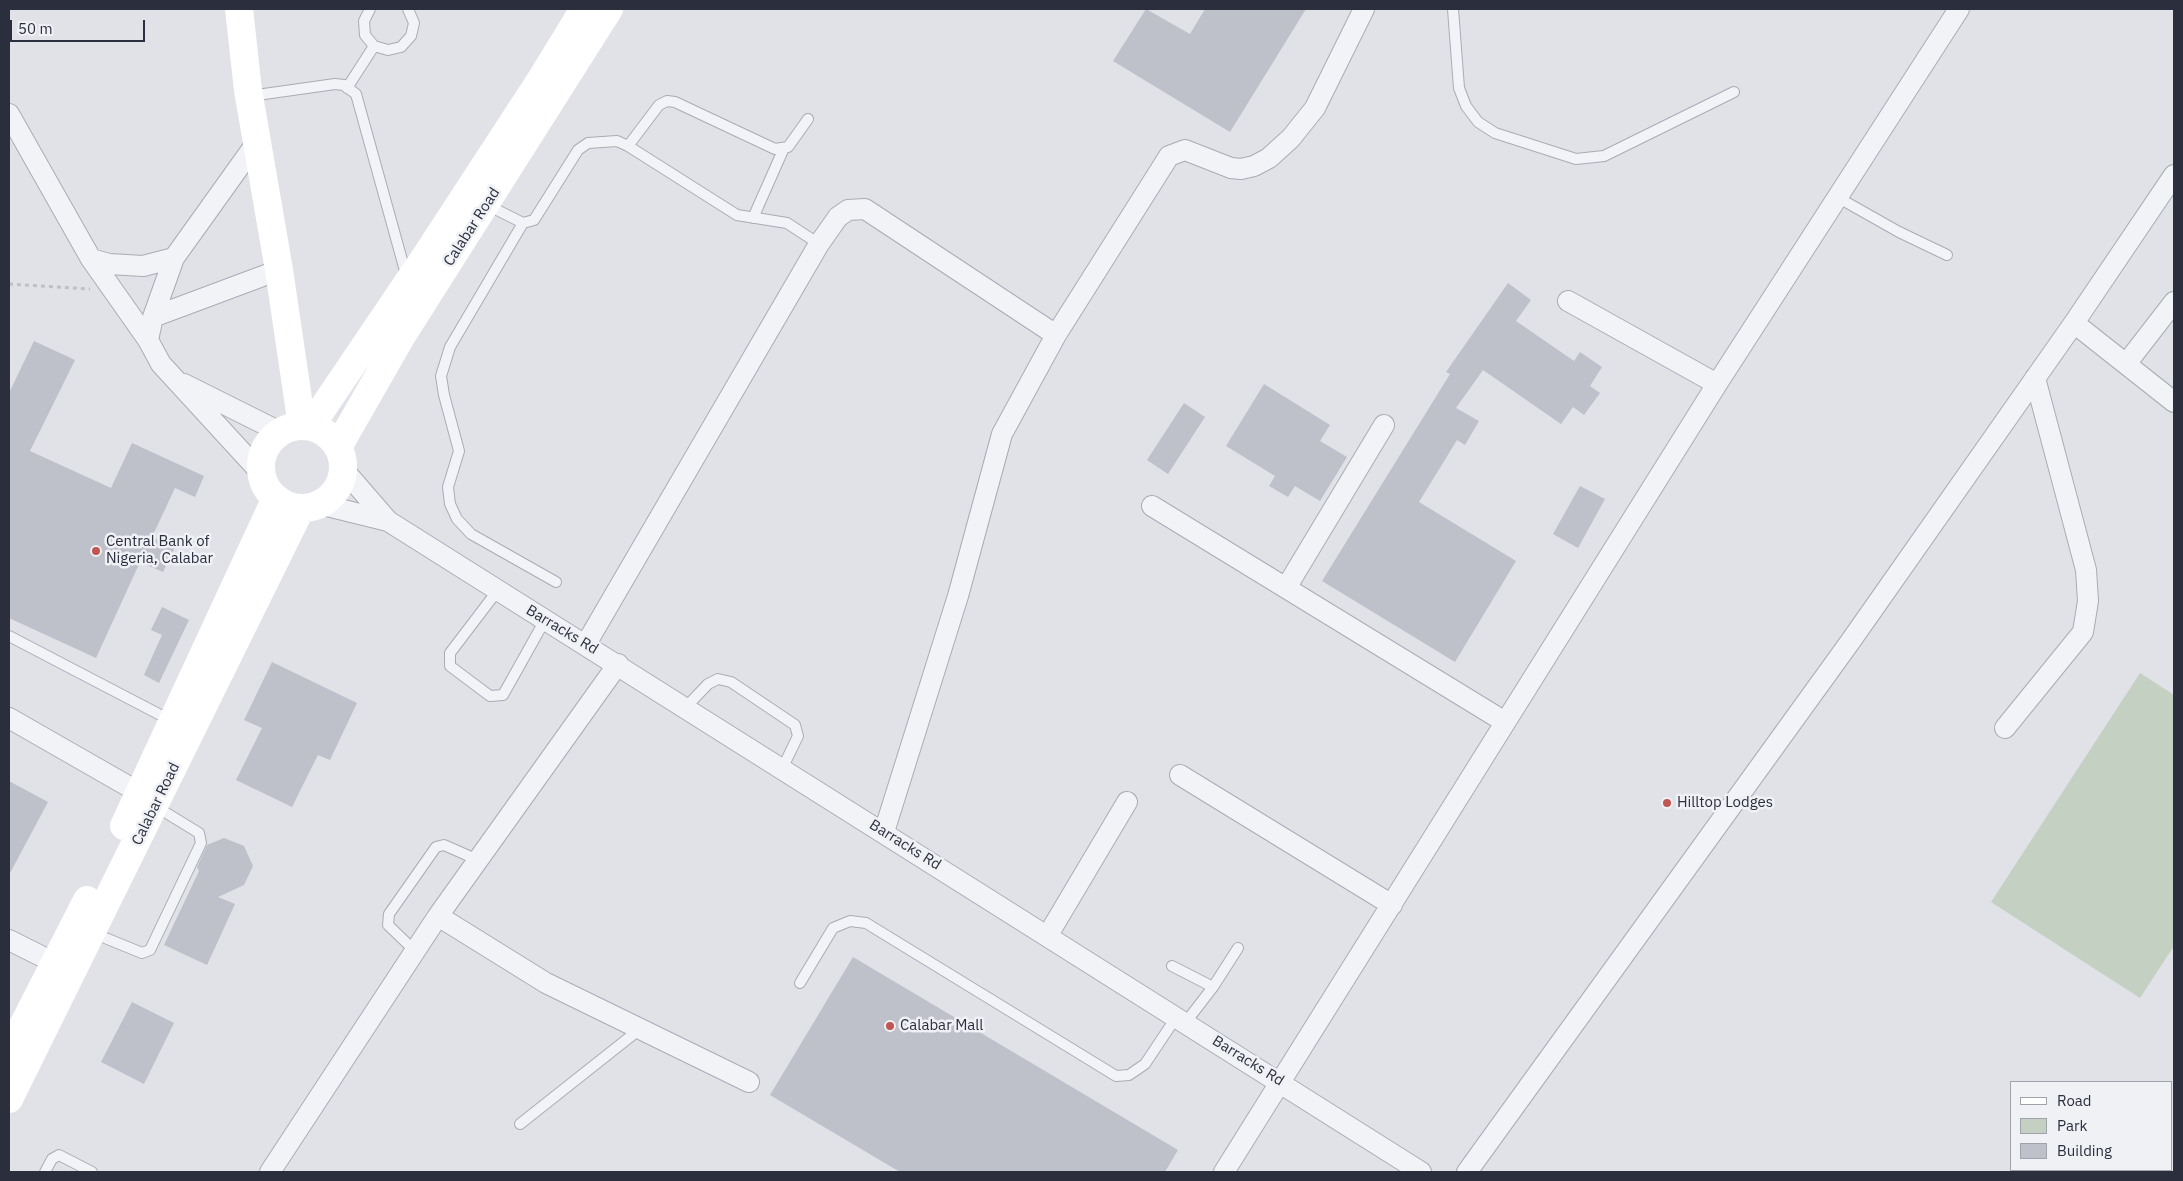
<!DOCTYPE html>
<style>
body{margin:0}
#map{position:relative;width:2183px;height:1181px;overflow:hidden;background:#e0e2e7;font-family:"IBM Plex Sans",sans-serif}
canvas{display:block}
.frame{position:absolute;inset:0;border:10px solid #2a2e3d;pointer-events:none}
.legend{position:absolute;left:2010px;top:1081px;width:162px;height:90px;box-sizing:border-box;background:#eff1f5;border:1px solid #a0a3ab;margin:0;padding:6px 9px;list-style:none;font-size:15px;color:#2a2e3d}
.legend li{display:flex;align-items:center;gap:10px;height:25px}
.legend b{width:25px;border:1px solid #a0a3ab}
.scale{position:absolute;left:10px;top:20px;width:135px;height:22px;box-sizing:border-box;border:2px solid #2a2e3d;border-top:0;padding-left:6px;font-size:15px;line-height:18px;white-space:nowrap;color:#2a2e3d;-webkit-text-stroke:4px #eff1f5;paint-order:stroke}
</style>
<div id="map">
<canvas width="2183" height="1181"></canvas>
<div class="frame"></div>
<ul class="legend">
<li><b style="height:6px;background:#fff"></b>Road</li>
<li><b style="height:14px;background:#c3d0c2"></b>Park</li>
<li><b style="height:14px;background:#bec0ca"></b>Building</li>
</ul>
<div class="scale">50 m</div>
</div>
<script>
const c = document.querySelector('canvas').getContext('2d');
c.lineJoin = 'round';
function paint(path, color) { c.fillStyle = color; c.fill(path, 'evenodd'); }
const shape = rows => new Path2D(rows.map(r => 'M' + r).join(''));
function strokePath(path, color, width, dash) { c.strokeStyle = color; c.lineWidth = width; c.lineCap = dash ? 'butt' : 'round'; c.setLineDash(dash || []); c.stroke(path); }
function write(font, color, halo, rows, align = 'center') {
  c.font = font + ' "IBM Plex Sans",sans-serif'; c.lineWidth = 5; c.setLineDash([]); c.textBaseline = 'middle'; c.strokeStyle = halo; c.fillStyle = color; for (const [text, x, y, turn = 0] of rows) {
    c.save(); c.translate(x, y); c.rotate((+turn || 0) * Math.PI / 180); c.textAlign = isNaN(turn) ? turn : align; if (halo) c.strokeText(text, 0, 0); c.fillText(text, 0, 0); c.restore();
  }
}
paint(shape([
 [2140,673,2174,695,2174,946,2140,998,1991,902]
]), '#c3d0c2');
paint(shape([
 [1146,9,1190,34,1205,9,1306,9,1230,132,1113,61],
 [1508,283,1531,300,1516,321,1574,361,1580,352,1602,367,1590,386,1600,393,1584,415,1573,407,1561,424,1483,370,1456,408,1479,421,1465,445,1457,440,1419,502,1516,561,1455,662,1322,581,1450,374,1446,372],
 [34,341,75,360,30,451,111,488,132,443,204,476,195,497,175,488,152,537,175,547,163,572,140,562,96,658,9,618,9,393],
 [1264,384,1330,425,1320,441,1347,457,1320,501,1295,486,1288,497,1269,486,1275,476,1226,446],
 [1184,403,1205,417,1168,474,1147,460],
 [1580,486,1605,499,1578,548,1553,534],
 [162,607,189,620,159,683,144,675,162,635,151,630],
 [272,662,357,703,330,760,318,755,292,807,236,780,262,728,244,720],
 [9,781,48,802,9,875],
 [224,838,244,846,253,866,244,885,218,897,235,904,207,965,164,945,199,871,197,867,207,845],
 [853,957,1178,1150,1165,1172,900,1172,770,1095],
 [132,1002,174,1023,144,1084,101,1062]
]), '#bec0ca');
const lane = shape([
 [370,9,364,21,365,35,374,46,388,50,401,47,411,36,414,23,408,9],
 [1453,9,1459,88,1466,106,1478,122,1495,133,1576,159,1604,156,1734,92],
 [347,88,374,46],
 [250,96,335,84,344,85,356,94,407,278],
 [628,146,659,105,667,101,675,102,775,149,788,147,808,119],
 [1837,197,1899,232,1947,255],
 [487,205,523,223,534,220,578,150,588,143,617,141,628,146,737,215,787,223,819,244],
 [753,218,784,148],
 [523,223,450,347,441,376,444,395,459,451,448,487,450,504,457,519,471,534,556,582],
 [498,590,450,653,450,666,490,696,503,695,545,620],
 [9,636,172,721],
 [686,707,708,684,718,679,731,682,795,725,798,736,782,769],
 [93,933,142,953,150,950,201,843,199,833,155,806],
 [415,951,388,925,389,914,436,847,444,845,478,860],
 [1172,966,1213,987,1186,1022],
 [800,983,833,928,850,921,866,923,1116,1076,1129,1075,1145,1064,1177,1016],
 [1213,987,1238,948],
 [520,1124,640,1029],
 [45,1172,52,1159,59,1155,92,1172]
]);
const street = shape([
 [9,114,91,259,148,340,161,364,262,474],
 [91,259,109,264,143,266,174,258],
 [1568,301,1717,384],
 [153,317,279,270],
 [2074,323,2174,402],
 [148,340,153,317,174,258,257,142],
 [2126,364,2174,302],
 [184,384,280,432],
 [343,469,388,521,1421,1172],
 [319,504,388,521],
 [1152,506,1505,722],
 [1286,588,1384,425],
 [586,644,819,244,838,217,848,210,865,209,1056,335],
 [9,718,140,793],
 [2005,728,2083,632,2088,601,2086,570,2035,378],
 [1180,775,1392,905],
 [884,832,958,596,1002,434,1056,335,1169,156,1185,150,1231,168,1241,169,1254,166,1269,158,1291,138,1315,108,1364,9],
 [438,916,546,983,749,1082],
 [1048,935,1127,802],
 [9,940,55,963],
 [270,1172,438,916,618,664],
 [1224,1172,1717,384,1959,9],
 [1467,1172,1850,642,2074,323,2174,175]
]);
strokePath(lane, '#a9acb4', 12);
strokePath(street, '#a9acb4', 22);
strokePath(shape([
 [9,284,90,289]
]), '#bec0c6', 3, [4, 4]);
strokePath(lane, '#f2f3f6', 10);
strokePath(street, '#f2f3f6', 20);
strokePath(shape([
 [239,9,248,90,279,270,302,426],
 '261 467a41 41 0 1 1 82 0a41 41 0 1 1-82 0Z',
 [310,427,425,257,538,84,584,9],
 [338,447,401,337,609,9],
 [124,826,276,498],
 [9,1053,87,900],
 [9,1099,301,508]
]), '#fff', 28);
for (const [x, y, r, color] of [
 [96,551,5,"#c05552"],
 [1667,803,5,"#c05552"],
 [890,1026,5,"#c05552"]
]) { const dot = new Path2D(); dot.arc(x, y, r, 0, 2 * Math.PI); c.fillStyle = color; c.fill(dot); strokePath(dot, '#eff1f5', 2); }
write('15px', '#2a2e3d', '#eff1f5', [
 ["Calabar Road",472,227,-57],
 ["Barracks Rd",562,630,31],
 ["Calabar Road",156,804,-64],
 ["Barracks Rd",905,845,32],
 ["Barracks Rd",1248,1061,32]
]);
write('15px', '#2a2e3d', '#eff1f5', [
 ["Central Bank of",106,542],
 ["Nigeria, Calabar",106,559],
 ["Hilltop Lodges",1677,803],
 ["Calabar Mall",900,1026]
], 'left');
</script>
